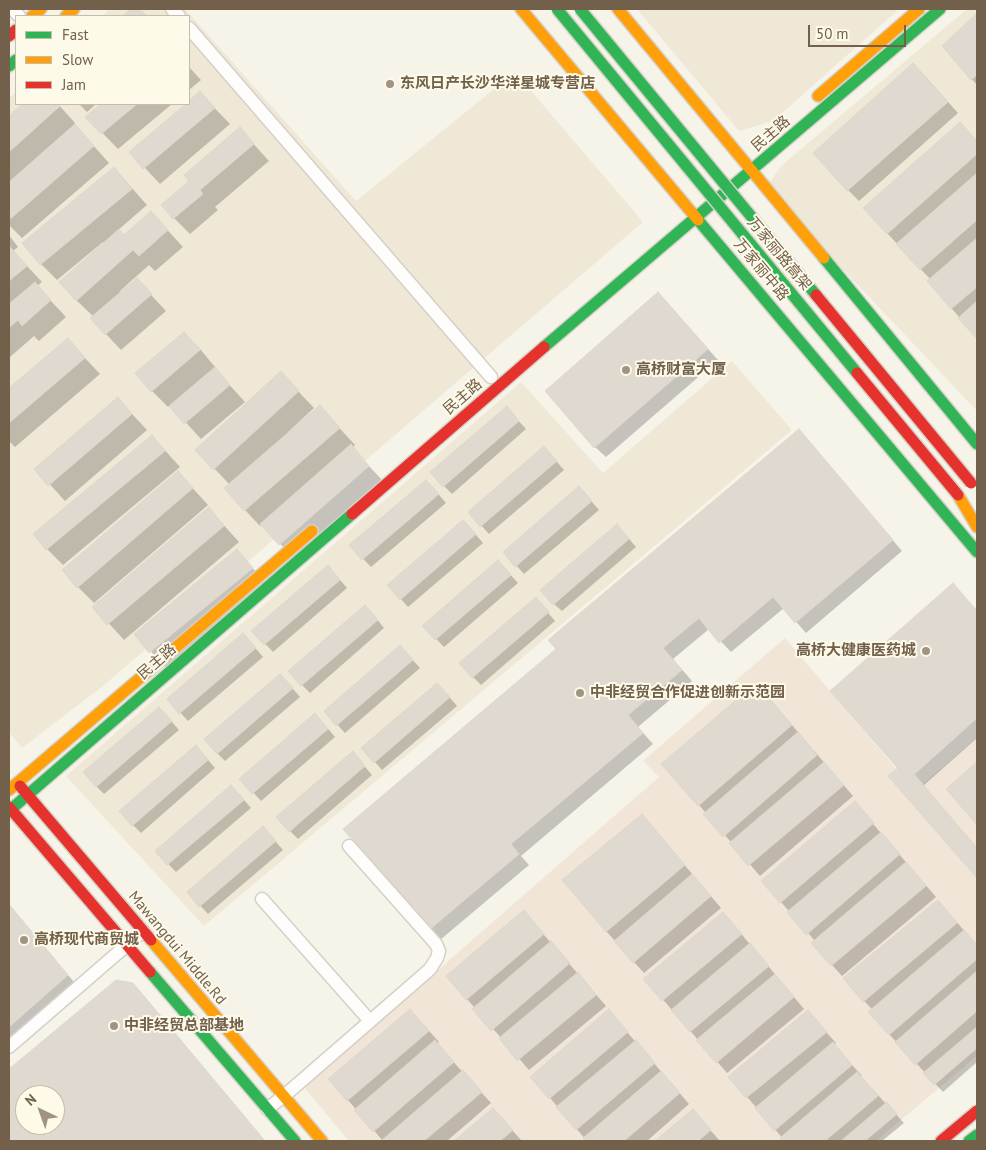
<!DOCTYPE html>
<meta charset="utf-8">
<style>
body{margin:0}
#map{position:relative;width:986px;height:1150px;overflow:hidden;background:#f6f3e9;font-family:"PT Sans",sans-serif}
canvas{display:block}
.frame{position:absolute;inset:0;border:10px solid #72604b;pointer-events:none}
.legend{position:absolute;left:15px;top:15px;width:175px;height:90px;box-sizing:border-box;background:#fefaea;border:1px solid #c6bcaa;margin:0;padding:6px 9px;list-style:none;font-size:15px;color:#72604b}
.legend li{display:flex;align-items:center;gap:10px;height:25px}
.legend b{width:25px;border:1px solid #c6bcaa}
.north{position:absolute;left:15px;top:1085px;width:50px;height:50px;box-sizing:border-box;background:#fefaea;border:1px solid #c6bcaa;border-radius:50%;rotate:318deg;font-size:14px;font-weight:700;line-height:20px;text-align:center;color:#72604b}
.north::after{content:'';display:block;margin:auto;width:18px;height:22px;background:#a09382;clip-path:polygon(50% 0,100% 100%,50% 72%,0 100%)}
.scale{position:absolute;left:808px;top:25px;width:98px;height:22px;box-sizing:border-box;border:2px solid #72604b;border-top:0;padding-left:6px;font-size:15px;line-height:18px;white-space:nowrap;color:#72604b;-webkit-text-stroke:4px #fefaea;paint-order:stroke}
</style>
<div id="map">
<canvas width="986" height="1150"></canvas>
<div class="frame"></div>
<ul class="legend">
<li><b style="height:6px;background:#30b455"></b>Fast</li>
<li><b style="height:6px;background:#ff9f0a"></b>Slow</li>
<li><b style="height:6px;background:#e5322d"></b>Jam</li>
</ul>
<div class="north">N</div>
<div class="scale">50 m</div>
</div>
<script>
const c = document.querySelector('canvas').getContext('2d');
c.lineJoin = 'round';
function paint(path, color) { c.fillStyle = color; c.fill(path, 'evenodd'); }
const shape = rows => new Path2D(rows.map(r => 'M' + r).join(''));
function strokePath(path, color, width, dash) { c.strokeStyle = color; c.lineWidth = width; c.lineCap = dash ? 'butt' : 'round'; c.setLineDash(dash || []); c.stroke(path); }
function write(font, color, halo, rows, align = 'center') {
  c.font = font + ' "PT Sans","Noto Sans SC",sans-serif'; c.lineWidth = 4; c.setLineDash([]); c.textBaseline = 'middle'; c.strokeStyle = halo; c.fillStyle = color; for (const [text, x, y, turn = 0] of rows) {
    c.save(); c.translate(x, y); c.rotate((+turn || 0) * Math.PI / 180); c.textAlign = isNaN(turn) ? turn : align; if (halo) c.strokeText(text, 0, 0); c.fillText(text, 0, 0); c.restore();
  }
}
paint(shape([
 [110,9,185,9,356,201,515,72,643,222,103,686,22,748,9,732,9,98,16,92,16,104,189,104,189,16,102,16],
 [637,9,899,9,773,121,739,131],
 [967,9,977,9,977,411,766,188,781,166],
 [732,361,792,430,204,926,66,776,521,382,603,473]
]), '#efe8d7');
paint(shape([
 [785,638,915,791,977,737,977,1056,876,1141,349,1141,304,1087,659,777,643,761]
]), '#f0e5d7');
paint(shape([
 [977,15,977,85,943,46],
 [189,67,201,80,189,90],
 [924,75,958,113,859,201,848,190],
 [200,93,230,124,160,184,131,153],
 [24,104,58,104,75,123,74,124,109,163,22,238,9,225,9,118],
 [79,104,96,104,87,112],
 [103,104,172,104,118,149,87,117],
 [960,123,977,141,977,338,929,282,931,280,887,233],
 [240,129,269,161,215,207,218,210,190,234,174,218,191,181],
 [114,168,147,205,118,230,124,236,151,212,183,247,155,271,149,265,120,291,121,293,137,280,166,311,121,350,106,334,94,317,76,300,104,244,103,242,57,280,41,264],
 [9,235,18,247,13,251,42,282,37,286,66,317,39,341,34,336,9,358,9,306,12,303,9,302],
 [658,293,718,360,606,457,595,447],
 [184,333,200,349,215,367,214,368,245,402,201,439,170,405,168,407,152,391,137,373],
 [68,340,100,374,15,447,9,441,9,390],
 [281,373,314,408,288,432,289,433,320,407,355,445,352,448,384,482,295,560,262,524,260,526,245,510,230,485,197,450],
 [118,399,147,430,65,501,36,469],
 [514,416,526,429,452,494,444,486],
 [799,430,902,551,806,633,784,608,731,652,709,629,673,659,692,681,638,727,653,744,521,856,529,865,440,940,430,929,558,649],
 [152,436,180,467,63,565,47,549],
 [552,456,564,470,489,534,469,512],
 [178,472,208,505,94,603,78,587],
 [434,489,446,503,371,567,351,546],
 [587,496,599,510,524,574,504,552],
 [209,509,239,542,124,640,94,607],
 [471,529,483,543,408,607,401,599],
 [624,533,636,547,562,611,554,604],
 [237,551,268,585,166,668,136,635],
 [498,561,518,583,444,647,424,626],
 [335,574,347,588,273,652,253,631],
 [963,596,977,611,977,738,923,786,977,848,977,876,890,776,899,768],
 [543,607,555,621,481,685,473,677],
 [373,614,384,628,310,693,302,685],
 [251,643,263,657,188,721,168,699],
 [408,655,420,668,345,733,325,711],
 [288,683,300,697,225,761,217,753],
 [445,692,457,706,382,770,375,762],
 [766,695,853,796,760,876,699,805],
 [167,716,179,730,104,794,96,786],
 [323,723,335,737,261,801,241,779],
 [203,754,215,768,141,833,133,825],
 [360,761,372,775,298,839,290,831],
 [977,764,977,824,948,789],
 [239,794,251,808,176,872,156,851],
 [855,803,936,897,842,976,832,965,815,941,781,902],
 [642,815,721,908,644,973,606,931],
 [271,836,283,850,208,914,188,892],
 [938,901,977,945,977,1062,943,1092,889,1034,873,1010,864,1001],
 [9,904,78,987,9,1047],
 [524,912,606,1006,529,1070,467,999],
 [733,924,804,1009,727,1073,645,979],
 [116,981,132,984,143,995,265,1141,9,1141,9,1070],
 [25,1095,55,1095,55,1125,25,1125],
 [410,1010,439,1042,437,1044,491,1103,447,1141,383,1141,330,1079],
 [609,1011,689,1104,647,1141,587,1141,532,1077],
 [808,1012,836,1043,834,1045,862,1076,861,1077,904,1123,882,1141,785,1141,730,1077],
 [493,1109,522,1141,456,1141],
 [693,1111,720,1141,657,1141]
]), '#0003');
const building = shape([
 [131,9,140,9,147,16,123,16,131,9],
 [977,13,977,75,971,80,942,46,977,13],
 [913,63,948,102,847,191,813,153,913,63],
 [200,91,215,108,143,169,129,152,186,104,189,104,189,101,200,91],
 [22,104,58,104,60,106,9,152,9,116,22,104],
 [101,104,137,104,101,134,85,117,101,104],
 [960,122,977,141,977,154,887,234,863,208,960,122],
 [75,124,94,146,9,220,9,182,75,124],
 [240,127,254,144,200,190,203,194,173,219,161,205,189,181,184,175,240,127],
 [114,167,132,189,40,265,22,243,114,167],
 [977,173,977,220,920,270,896,244,977,173],
 [151,211,168,230,139,256,133,250,76,301,59,282,119,229,124,235,151,211],
 [977,238,977,287,951,309,927,281,977,238],
 [10,247,27,266,9,281,9,248,10,247],
 [137,278,152,294,105,335,90,318,137,278],
 [35,282,51,300,22,326,18,320,9,328,9,304,35,282],
 [658,292,708,349,594,448,545,391,658,292],
 [977,301,977,339,958,318,977,301],
 [184,332,200,350,151,392,135,373,184,332],
 [68,338,85,358,9,423,9,388,68,338],
 [215,367,230,385,184,424,169,406,215,367],
 [281,371,299,391,213,470,195,450,281,371],
 [118,397,132,414,48,486,34,469,118,397],
 [320,405,340,428,244,511,224,488,320,405],
 [507,406,519,421,443,487,430,472,507,406],
 [799,429,893,540,795,623,773,597,719,643,699,618,663,648,682,670,628,715,643,733,511,844,519,854,429,930,343,829,556,649,548,640,799,429],
 [152,435,165,451,46,550,33,534,152,435],
 [351,444,369,466,279,545,260,524,351,444],
 [544,446,557,461,480,527,468,512,544,446],
 [178,471,193,488,77,588,62,570,178,471],
 [426,480,439,494,362,560,349,545,426,480],
 [579,486,592,501,515,567,503,552,579,486],
 [209,507,224,526,107,625,92,607,209,507],
 [463,520,476,534,400,600,387,585,463,520],
 [617,524,629,539,553,605,540,590,617,524],
 [237,549,253,568,149,653,134,634,237,549],
 [498,560,511,575,435,640,422,626,498,560],
 [328,565,340,580,264,645,251,631,328,565],
 [953,583,977,611,977,718,908,780,830,691,953,583],
 [536,597,549,612,472,678,459,663,536,597],
 [365,605,378,620,301,686,288,671,365,605],
 [243,633,256,648,179,714,167,699,243,633],
 [400,645,413,660,336,726,324,711,400,645],
 [280,674,293,688,217,754,204,739,280,674],
 [437,683,450,697,374,763,361,748,437,683],
 [756,683,792,725,698,806,661,764,756,683],
 [159,707,172,721,96,787,83,772,159,707],
 [315,713,328,729,252,794,239,779,315,713],
 [798,732,817,755,723,837,703,814,798,732],
 [196,745,208,760,132,826,119,811,196,745],
 [353,751,365,766,289,832,276,817,353,751],
 [824,762,844,785,748,866,729,843,824,762],
 [977,762,977,825,946,789,977,762],
 [898,768,908,780,914,774,977,848,977,878,888,776,898,768],
 [231,785,244,800,167,865,155,851,231,785],
 [855,801,874,823,780,903,761,881,855,801],
 [642,814,685,865,606,932,562,880,642,814],
 [263,826,276,841,199,907,187,892,263,826],
 [881,832,900,854,806,935,787,912,881,832],
 [906,862,926,886,831,966,811,943,906,862],
 [692,874,711,896,633,963,614,941,692,874],
 [938,900,957,923,863,1002,843,978,938,900],
 [9,905,68,975,9,1027,9,905],
 [524,910,544,934,466,1000,446,976,524,910],
 [723,912,742,934,662,1001,643,979,723,912],
 [964,930,977,945,977,959,889,1035,868,1012,964,930],
 [551,941,570,963,491,1031,472,1009,551,941],
 [750,943,769,966,690,1032,671,1010,750,943],
 [977,971,977,1011,915,1065,895,1042,977,971],
 [578,972,596,995,517,1061,499,1038,578,972],
 [775,974,794,997,716,1063,696,1040,775,974],
 [116,980,133,983,265,1141,9,1141,9,1069,116,980],
 [25,1095,55,1095,55,1125,25,1125,25,1095],
 [410,1009,429,1031,347,1101,328,1079,410,1009],
 [609,1009,628,1032,549,1099,530,1077,609,1009],
 [808,1010,827,1032,746,1098,728,1077,808,1010],
 [977,1027,977,1048,934,1085,923,1073,977,1027],
 [435,1040,454,1062,373,1132,354,1110,435,1040],
 [636,1040,655,1063,576,1130,556,1107,636,1040],
 [833,1042,852,1065,774,1131,755,1108,833,1042],
 [463,1070,482,1092,424,1141,381,1141,463,1070],
 [661,1071,680,1093,624,1141,585,1141,583,1138,661,1071],
 [857,1072,878,1096,825,1141,783,1141,780,1138,857,1072],
 [887,1102,897,1114,865,1141,841,1141,887,1102],
 [493,1108,513,1130,500,1141,454,1141,493,1108],
 [693,1109,711,1130,698,1141,655,1141,693,1109]
]);
paint(building, '#dfd9cf');
strokePath(building, '#ded8cc', 1);
const street = shape([
 [13,9,19,16],
 [172,9,179,16],
 [189,28,491,377],
 [262,899,370,1021],
 [9,1047,143,931],
 [267,1109,284,1096,421,977,430,969,437,958,439,951,436,944,349,846]
]);
const fast = shape([
 [9,66,16,60],
 [698,220,977,552],
 [824,258,977,444],
 [544,347,940,9],
 [9,811,352,514],
 [150,972,295,1141],
 [969,1141,977,1135]
]);
const slow = shape([
 [521,9,698,220],
 [618,9,824,258],
 [32,16,41,9],
 [66,16,74,9],
 [818,96,919,9],
 [958,495,977,527],
 [9,790,312,531],
 [151,940,322,1141]
]);
const jam = shape([
 [9,36,16,30],
 [352,514,544,347],
 [20,786,151,940],
 [9,807,150,972],
 [941,1141,977,1111]
]);
strokePath(street, '#d5d0c8', 15);
strokePath(fast, '#d5d0c7', 14);
strokePath(slow, '#d5d0c7', 14);
strokePath(jam, '#d5d0c7', 14);
strokePath(street, '#fefdfc', 12);
strokePath(fast, '#30b455', 11);
strokePath(slow, '#ff9f0a', 11);
strokePath(jam, '#e5322d', 11);
const fastBridge = shape([
 [557,9,857,373],
 [580,9,816,295]
]);
const jamBridge = shape([
 [816,295,971,483],
 [857,373,958,495]
]);
strokePath(fastBridge, '#d5cfc5', 14, []);
strokePath(jamBridge, '#d5cfc5', 14, []);
strokePath(fastBridge, '#30b455', 11);
strokePath(jamBridge, '#e5322d', 11);
for (const [x, y, r, color] of [
 [390,84,5,"#a09382"],
 [626,370,5,"#a09382"],
 [926,651,5,"#a09382"],
 [580,693,5,"#a09382"],
 [24,940,5,"#a09382"],
 [114,1026,5,"#a09382"]
]) { const dot = new Path2D(); dot.arc(x, y, r, 0, 2 * Math.PI); c.fillStyle = color; c.fill(dot); strokePath(dot, '#fefaea', 2); }
write('bold 15px', '#72604b', '#fefaea', [
 ["东风日产长沙华洋星城专营店",400,84],
 ["高桥财富大厦",636,370],
 ["高桥大健康医药城",916,651,"right"],
 ["中非经贸合作促进创新示范园",590,693],
 ["高桥现代商贸城",34,940],
 ["中非经贸总部基地",124,1026]
], 'left');
write('15px', '#72604b', '#fefaea', [
 ["民主路",771,134,-41],
 ["万家丽路高架",779,254,50],
 ["万家丽中路",761,270,50],
 ["民主路",463,397,-41],
 ["民主路",157,662,-41],
 ["Mawangdui Middle.Rd",177,948,50]
]);
</script>
